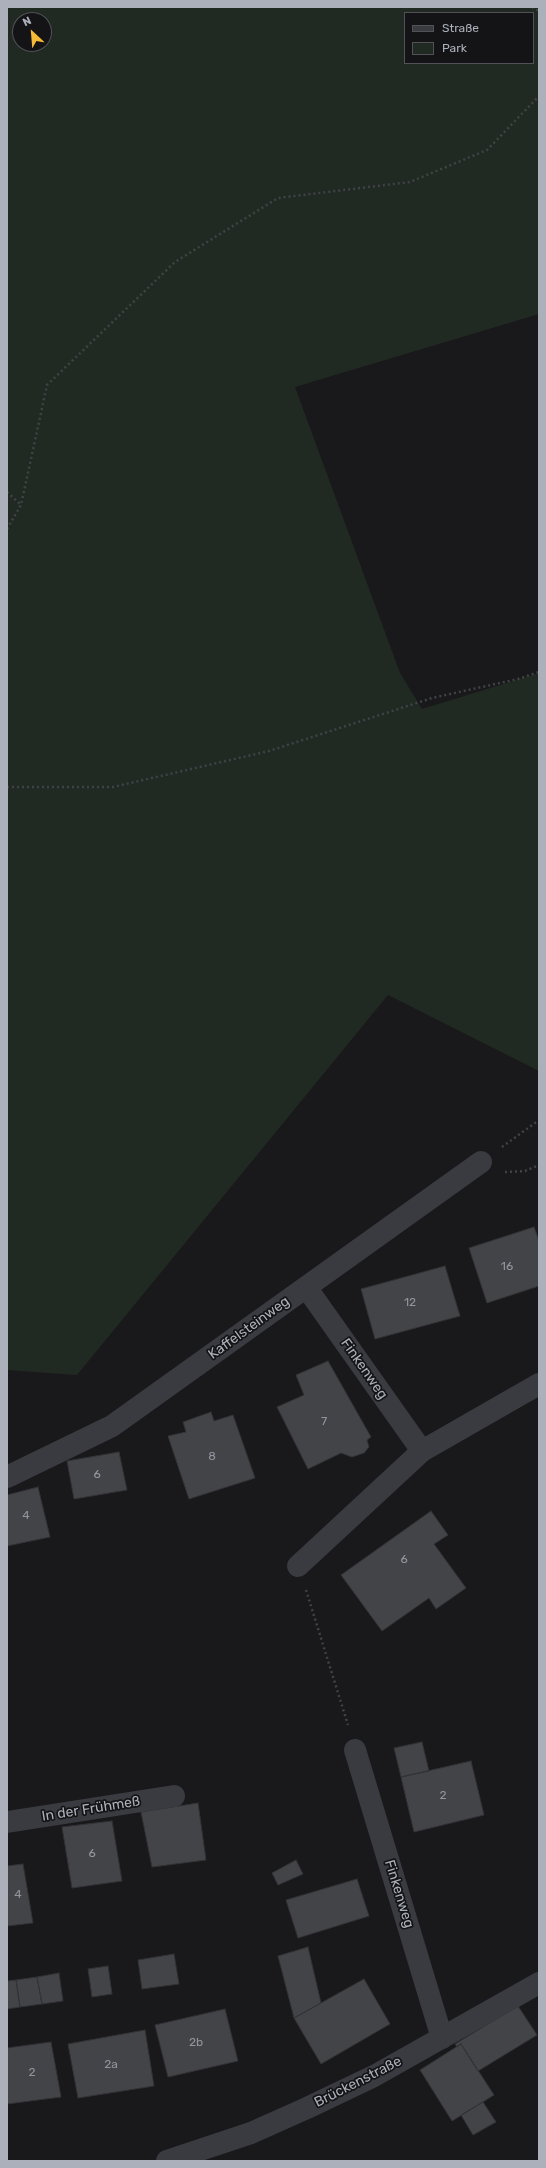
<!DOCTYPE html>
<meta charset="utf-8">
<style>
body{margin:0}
#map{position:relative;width:546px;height:2168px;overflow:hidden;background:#19191b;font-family:Rubik,sans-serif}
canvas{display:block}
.frame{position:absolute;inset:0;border:8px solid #abb0bb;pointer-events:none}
.legend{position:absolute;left:404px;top:12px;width:130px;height:52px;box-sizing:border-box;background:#141416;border:1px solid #505258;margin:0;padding:5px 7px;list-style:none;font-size:12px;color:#abb0bb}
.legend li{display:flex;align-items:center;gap:8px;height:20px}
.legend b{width:20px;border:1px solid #505258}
.north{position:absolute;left:12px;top:12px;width:40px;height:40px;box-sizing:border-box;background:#141416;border:1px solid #505258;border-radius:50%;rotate:334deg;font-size:11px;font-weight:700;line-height:16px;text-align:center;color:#abb0bb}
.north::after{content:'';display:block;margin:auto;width:14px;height:18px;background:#f5bb37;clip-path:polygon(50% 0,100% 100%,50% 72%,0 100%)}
</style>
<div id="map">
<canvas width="546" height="2168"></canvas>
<div class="frame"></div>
<ul class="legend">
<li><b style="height:5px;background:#3a3b40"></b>Straße</li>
<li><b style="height:11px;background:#212a22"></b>Park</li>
</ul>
<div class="north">N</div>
</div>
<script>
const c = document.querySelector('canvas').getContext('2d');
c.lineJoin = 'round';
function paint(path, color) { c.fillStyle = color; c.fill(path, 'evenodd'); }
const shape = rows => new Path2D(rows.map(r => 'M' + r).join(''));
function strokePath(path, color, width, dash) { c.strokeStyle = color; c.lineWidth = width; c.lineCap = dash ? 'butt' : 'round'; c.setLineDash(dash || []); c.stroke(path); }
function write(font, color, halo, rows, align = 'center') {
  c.font = font + ' Rubik,sans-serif'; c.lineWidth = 3.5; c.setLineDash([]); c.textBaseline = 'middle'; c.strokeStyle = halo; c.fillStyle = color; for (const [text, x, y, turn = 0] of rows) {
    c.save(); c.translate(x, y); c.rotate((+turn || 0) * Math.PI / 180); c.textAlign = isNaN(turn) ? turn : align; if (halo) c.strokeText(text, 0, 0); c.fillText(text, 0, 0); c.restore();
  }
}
paint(shape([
 [7,7,539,7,539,314,295,387,400,673,422,709,539,673,539,1071,388,995,77,1375,7,1370],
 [405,13,533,13,533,63,405,63],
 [20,20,44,20,44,44,20,44]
]), '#212a22');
const building = shape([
 [534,1227,539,1241,539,1286,487,1303,469,1248,534,1227],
 [445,1266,460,1316,375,1339,361,1289,445,1266],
 [328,1361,371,1437,367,1440,369,1447,364,1453,352,1457,341,1453,308,1469,277,1407,304,1395,296,1375,328,1361],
 [211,1412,214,1421,233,1415,255,1478,189,1499,168,1436,186,1432,183,1422,211,1412],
 [119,1452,127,1490,74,1499,67,1461,119,1452],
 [38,1487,50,1537,7,1546,7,1495,38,1487],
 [431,1511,448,1535,434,1544,466,1588,436,1609,429,1598,382,1631,341,1575,431,1511],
 [422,1742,429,1771,401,1777,394,1748,422,1742],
 [471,1761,484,1815,414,1832,401,1777,471,1761],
 [198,1803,206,1860,152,1867,141,1812,198,1803],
 [112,1821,122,1881,72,1888,62,1827,112,1821],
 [296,1860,303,1874,278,1885,272,1873,296,1860],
 [23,1864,33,1923,7,1926,7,1866,23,1864],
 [357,1879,369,1916,298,1938,286,1900,357,1879],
 [308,1947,321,2003,294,2018,278,1956,308,1947],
 [174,1954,179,1984,142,1989,138,1960,174,1954],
 [108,1966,112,1994,92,1997,88,1969,108,1966],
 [59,1973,63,2001,42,2004,37,1977,59,1973],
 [37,1977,42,2004,20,2007,16,1980,37,1977],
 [364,1979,390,2024,321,2064,294,2018,364,1979],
 [16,1980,20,2007,7,2009,7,1981,16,1980],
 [518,2006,537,2035,478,2071,461,2044,457,2047,455,2044,518,2006],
 [225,2009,238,2061,168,2077,155,2025,225,2009],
 [145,2030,154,2086,78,2098,68,2044,145,2030],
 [51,2042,61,2097,7,2104,7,2048,51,2042],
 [461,2044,494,2095,452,2121,420,2070,461,2044],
 [483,2102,496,2122,473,2135,461,2115,483,2102]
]);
paint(building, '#434448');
strokePath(building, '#333337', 1);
strokePath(shape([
 [532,7,539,11],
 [7,492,20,504],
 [7,529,21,505,47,385,175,262,278,198,410,182,487,150,539,96],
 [7,787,113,787,269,751,432,698,518,679,539,672],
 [502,1147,539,1120],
 [505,1172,525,1171,539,1165],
 [306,1590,348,1725]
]), '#404247', 2.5, [2, 3]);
strokePath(shape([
 [306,1287,422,1451],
 [7,1477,112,1426,481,1162],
 [298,1566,422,1451,539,1384],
 [355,1750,442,2038],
 [7,1822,174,1796]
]), '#3a3b40', 22);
strokePath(shape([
 [167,2161,251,2133,307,2108,374,2076,539,1983]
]), '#3a3b40', 22);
write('12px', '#91959e', null, [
 ["16",507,1267],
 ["12",410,1303],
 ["7",324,1422],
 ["8",212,1457],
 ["6",97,1475],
 ["4",26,1516],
 ["6",404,1560],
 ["2",443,1796],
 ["6",92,1854],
 ["4",18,1895],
 ["2b",196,2043],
 ["2a",111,2065],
 ["2",32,2073]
]);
write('14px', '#abb0bb', '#141416', [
 ["Kaffelsteinweg",249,1328,-36],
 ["Finkenweg",364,1369,55],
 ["In der Frühmeß",91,1809,-9],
 ["Finkenweg",399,1894,73],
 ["Brückenstraße",358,2082,-27]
]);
</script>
